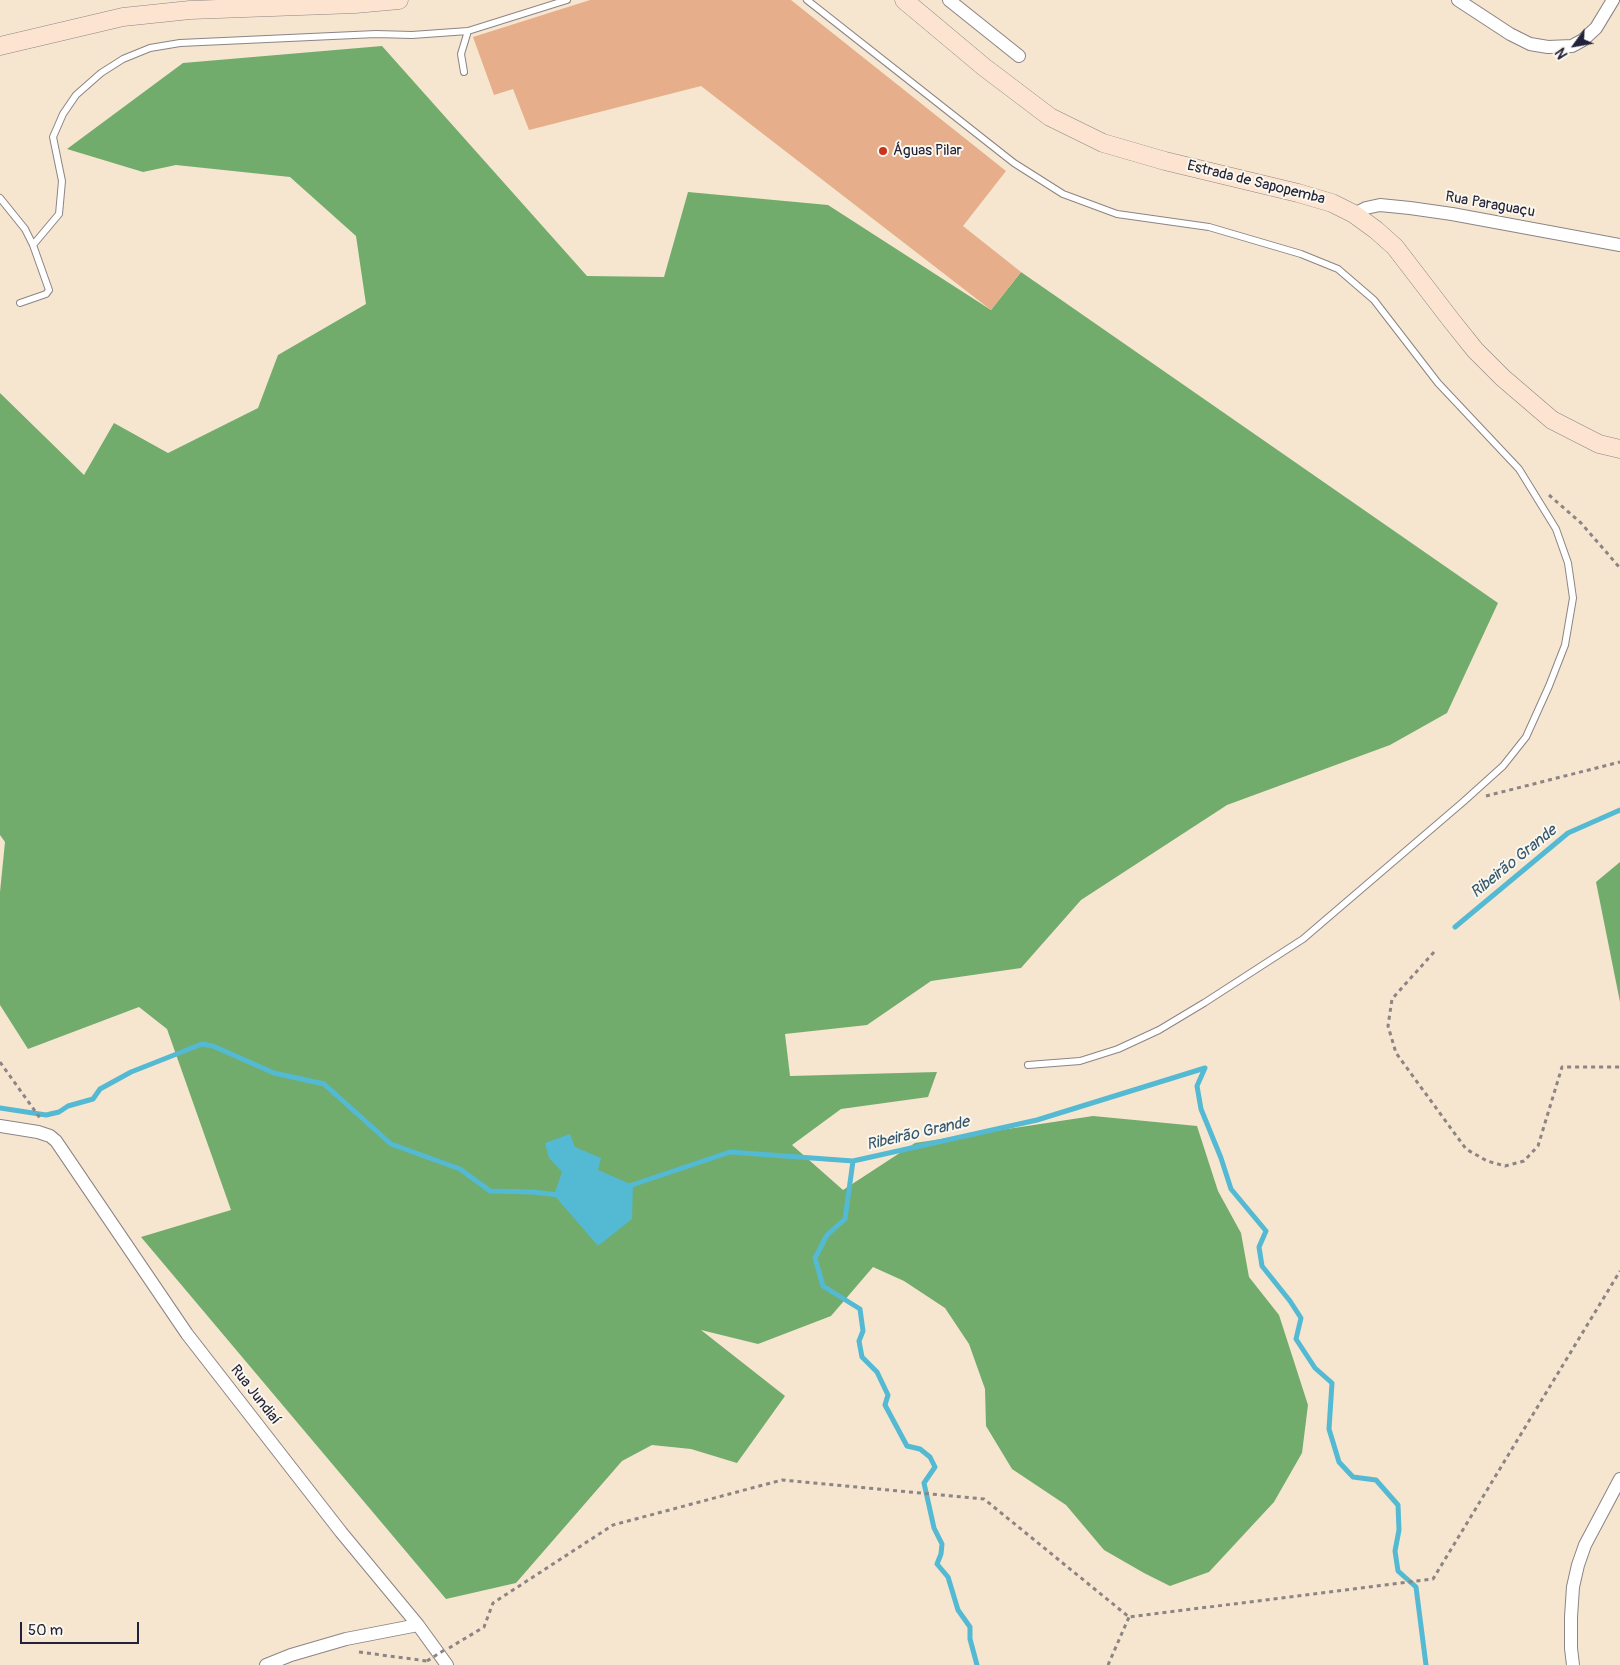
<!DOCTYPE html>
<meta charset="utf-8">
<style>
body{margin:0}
#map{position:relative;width:1620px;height:1665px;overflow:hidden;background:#f6e6cf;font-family:Pangolin,sans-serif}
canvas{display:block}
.north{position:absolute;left:1550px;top:20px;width:50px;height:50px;-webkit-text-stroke:4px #fbf7ec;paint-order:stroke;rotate:238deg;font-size:14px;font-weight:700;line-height:20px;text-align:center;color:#22223b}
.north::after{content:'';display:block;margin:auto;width:18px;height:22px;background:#22223b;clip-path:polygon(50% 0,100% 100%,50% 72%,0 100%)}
.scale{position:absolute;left:20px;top:1622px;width:119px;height:22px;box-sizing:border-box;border:2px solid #22223b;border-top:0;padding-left:6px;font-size:15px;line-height:18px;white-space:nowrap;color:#22223b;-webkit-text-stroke:4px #fbf7ec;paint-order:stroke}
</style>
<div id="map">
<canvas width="1620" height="1665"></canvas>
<div class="north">N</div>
<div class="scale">50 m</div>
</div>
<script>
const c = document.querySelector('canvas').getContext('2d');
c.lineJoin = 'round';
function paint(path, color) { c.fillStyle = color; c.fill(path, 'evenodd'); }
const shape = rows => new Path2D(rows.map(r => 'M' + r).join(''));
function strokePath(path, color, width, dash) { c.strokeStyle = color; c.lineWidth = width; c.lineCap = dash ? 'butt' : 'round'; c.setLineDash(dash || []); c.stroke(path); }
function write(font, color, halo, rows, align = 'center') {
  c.font = font + ' Pangolin,sans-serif'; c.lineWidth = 4; c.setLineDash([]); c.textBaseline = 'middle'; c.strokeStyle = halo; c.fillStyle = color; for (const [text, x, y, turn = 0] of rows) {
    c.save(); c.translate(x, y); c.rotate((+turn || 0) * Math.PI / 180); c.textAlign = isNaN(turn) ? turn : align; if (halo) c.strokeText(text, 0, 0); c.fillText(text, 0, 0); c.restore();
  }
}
paint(shape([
 [382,46,587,276,664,277,688,192,828,205,991,310,1021,272,1498,603,1447,713,1390,745,1227,805,1081,900,1021,968,931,981,867,1025,785,1034,790,1076,937,1072,928,1097,841,1109,792,1145,843,1190,915,1143,1093,1116,1197,1126,1218,1191,1241,1233,1249,1277,1279,1315,1308,1405,1302,1453,1274,1502,1209,1572,1170,1586,1144,1573,1104,1550,1066,1505,1012,1469,986,1426,985,1389,969,1344,945,1308,904,1281,873,1267,831,1316,758,1344,701,1330,785,1396,737,1463,691,1449,652,1445,622,1461,516,1583,446,1599,141,1237,231,1210,167,1029,139,1007,28,1049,0,1005,0,892,5,842,0,835,0,393,84,475,114,423,168,453,258,408,278,355,366,304,356,236,290,177,176,165,143,172,67,149,183,63],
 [1620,862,1620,1002,1596,882]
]), '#71ac6c');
paint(shape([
 [570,1134,575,1147,601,1158,598,1170,633,1185,632,1219,598,1246,554,1195,562,1172,549,1158,545,1143]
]), '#54b9d2');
strokePath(shape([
 [1455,927,1568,833,1620,810],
 [1205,1068,1197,1086,1201,1109,1221,1158,1231,1189,1266,1231,1259,1247,1262,1266,1290,1301,1301,1318,1296,1339,1315,1368,1332,1383,1329,1429,1339,1462,1353,1477,1376,1480,1398,1505,1399,1530,1395,1551,1398,1571,1416,1587,1426,1665],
 [0,1108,46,1115,59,1112,68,1106,93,1099,100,1089,131,1072,202,1044,213,1046,274,1073,324,1084,391,1144,460,1169,490,1191,532,1192,559,1195],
 [853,1161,845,1219,827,1235,815,1258,823,1286,860,1309,863,1331,859,1341,862,1357,877,1372,888,1395,885,1405,907,1446,920,1449,930,1457,935,1467,924,1483,934,1528,942,1544,941,1554,937,1564,948,1577,958,1610,970,1627,970,1639,977,1665],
 [629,1186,730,1152,853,1161,1037,1120,1205,1068]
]), '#54b9d2', 5);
paint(shape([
 [590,0,791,0,1006,171,963,226,1021,272,991,310,701,86,529,130,513,89,494,95,473,37]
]), '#e6ae8a');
const lane = shape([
 [807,0,1014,163,1063,194,1117,214,1209,227,1301,254,1338,269,1374,300,1438,383,1519,469,1556,529,1568,563,1573,598,1565,645,1549,686,1526,737,1503,766,1463,802,1303,939,1204,1003,1159,1030,1118,1049,1080,1061,1028,1065],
 [464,72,461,54,468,31,567,0],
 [0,198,25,229,33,245,49,290,46,294,20,303],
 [33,245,59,214,62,181,53,137,63,114,76,95,101,73,123,59,150,48,180,43,376,34,412,35,468,31]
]);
const street = shape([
 [949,0,1019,56],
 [1458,0,1510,34,1530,44,1548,47,1572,46,1583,40,1596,28,1613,0],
 [1354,214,1366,208,1380,205,1410,208,1452,214,1620,245],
 [0,1126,38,1132,50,1136,56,1141,187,1334,341,1532,418,1625,447,1665],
 [266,1665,291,1655,346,1639,418,1625],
 [1573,1665,1571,1648,1571,1617,1573,1587,1578,1565,1585,1545,1620,1479]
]);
const secondary = shape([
 [904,0,984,67,1050,117,1103,143,1165,161,1298,193,1332,203,1354,214,1376,230,1395,247,1451,320,1475,350,1503,378,1552,420,1599,444,1620,449],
 [0,46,123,17,190,10,355,4,399,0]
]);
strokePath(lane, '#8c8485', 8);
strokePath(street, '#8c8485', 14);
strokePath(secondary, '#8c8485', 19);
strokePath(shape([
 [1549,495,1581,523,1620,568],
 [1486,796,1620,762],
 [1434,952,1392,999,1388,1026,1396,1053,1466,1149,1487,1161,1505,1166,1524,1161,1538,1146,1562,1067,1620,1067],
 [0,1062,40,1118],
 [449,1648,484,1627,493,1603,613,1525,782,1480,984,1499,1129,1617,1433,1579,1620,1271],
 [359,1652,427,1661],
 [1108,1665,1129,1617]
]), '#8c8485', 3, [4, 4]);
strokePath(lane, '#fff', 6);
strokePath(street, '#fff', 12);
strokePath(secondary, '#fde4d1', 18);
strokePath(shape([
 [427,1661,446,1649]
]), '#8c8485', 3, [4, 4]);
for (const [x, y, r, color] of [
 [883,151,5,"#c8321e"]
]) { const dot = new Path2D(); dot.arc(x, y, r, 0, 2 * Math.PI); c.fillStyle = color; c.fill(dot); strokePath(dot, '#fbf7ec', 2); }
write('15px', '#22223b', '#fbf7ec', [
 ["Águas Pilar",893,151]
], 'left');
write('15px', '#22223b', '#fbf7ec', [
 ["Estrada de Sapopemba",1256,183,14],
 ["Rua Paraguaçu",1490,205,10],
 ["Rua Jundiaí",255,1395,52]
]);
write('italic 16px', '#345770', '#fbf7ec', [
 ["Ribeirão Grande",1514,862,-39],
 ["Ribeirão Grande",918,1134,-13]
]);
</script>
